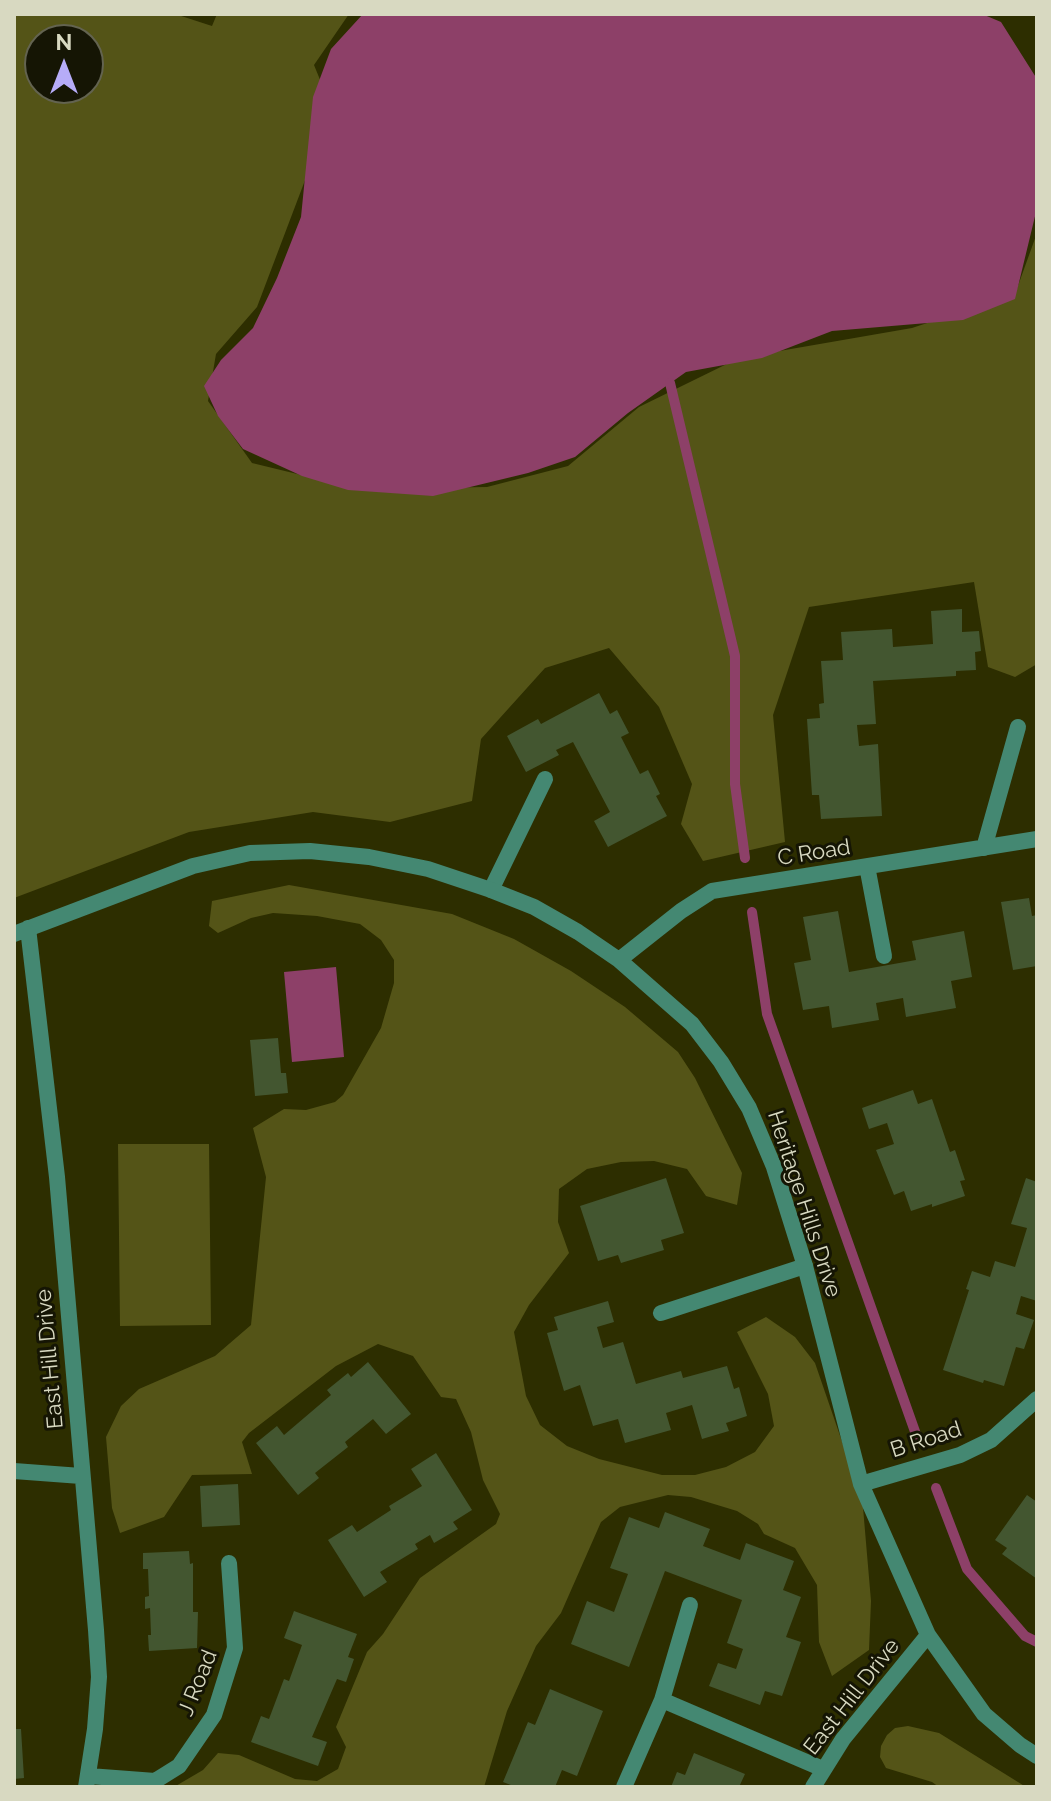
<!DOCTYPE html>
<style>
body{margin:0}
#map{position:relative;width:1051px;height:1801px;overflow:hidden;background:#2d2e00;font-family:Raleway,sans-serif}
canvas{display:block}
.frame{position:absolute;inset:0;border:16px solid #d8d9c1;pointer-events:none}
.north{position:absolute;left:24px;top:24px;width:80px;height:80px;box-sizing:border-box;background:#151504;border:2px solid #636350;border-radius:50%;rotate:0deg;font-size:22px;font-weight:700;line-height:32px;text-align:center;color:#d8d9c1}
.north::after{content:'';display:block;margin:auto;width:28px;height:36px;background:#b6acf8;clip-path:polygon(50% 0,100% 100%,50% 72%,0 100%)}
</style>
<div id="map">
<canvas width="1051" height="1801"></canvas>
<div class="frame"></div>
<div class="north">N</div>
</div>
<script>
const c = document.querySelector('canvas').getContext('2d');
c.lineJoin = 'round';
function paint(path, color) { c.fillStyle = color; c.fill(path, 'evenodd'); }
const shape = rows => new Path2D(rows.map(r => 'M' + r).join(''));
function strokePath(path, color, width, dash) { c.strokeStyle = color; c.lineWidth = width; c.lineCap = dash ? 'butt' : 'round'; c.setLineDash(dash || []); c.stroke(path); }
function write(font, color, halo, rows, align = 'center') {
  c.font = font + ' Raleway,sans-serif'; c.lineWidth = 6; c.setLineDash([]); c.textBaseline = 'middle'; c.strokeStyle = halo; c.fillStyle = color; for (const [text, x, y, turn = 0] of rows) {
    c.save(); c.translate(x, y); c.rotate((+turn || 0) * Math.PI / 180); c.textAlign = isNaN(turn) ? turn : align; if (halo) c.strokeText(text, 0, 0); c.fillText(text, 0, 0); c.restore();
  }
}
paint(shape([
 [14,14,175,14,212,26,217,14,349,14,314,65,332,109,257,307,216,354,208,401,252,463,359,489,487,487,568,466,639,407,739,358,912,328,1015,294,1037,233,1037,664,1015,677,988,667,974,582,809,607,773,715,785,842,703,861,681,824,692,784,659,707,609,648,545,668,481,739,472,801,390,822,313,812,189,832,14,898],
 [40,40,88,40,88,88,40,88],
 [289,885,452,914,514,939,571,971,625,1007,678,1052,695,1078,742,1173,737,1205,706,1196,687,1169,654,1161,621,1162,587,1169,559,1189,558,1222,569,1253,529,1305,514,1332,526,1396,540,1425,567,1446,599,1459,662,1475,695,1475,726,1467,755,1452,774,1426,768,1394,737,1332,766,1317,795,1337,815,1363,847,1456,861,1484,871,1601,869,1650,832,1676,819,1642,817,1585,795,1548,764,1534,758,1524,737,1511,691,1497,668,1495,620,1507,601,1522,561,1613,536,1646,507,1711,484,1787,174,1787,203,1770,218,1753,239,1755,295,1779,317,1781,338,1769,346,1747,336,1727,367,1652,383,1634,420,1578,496,1524,500,1514,483,1480,471,1432,456,1399,441,1397,413,1356,378,1344,336,1366,249,1433,242,1442,252,1474,192,1475,164,1517,120,1533,112,1508,106,1437,121,1406,139,1389,215,1356,251,1325,266,1177,253,1128,284,1109,306,1110,335,1102,343,1095,381,1028,394,983,394,960,381,940,360,924,317,916,273,913,251,918,218,933,209,926,212,901],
 [118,1144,209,1144,211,1325,120,1326],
 [908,1726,939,1733,1026,1787,939,1787,932,1782,886,1768,880,1757,881,1746,887,1735,895,1728]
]), '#545417');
paint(shape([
 [363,14,982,14,1001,22,1037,79,1037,208,1015,299,963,320,832,331,762,358,686,372,628,413,575,457,528,473,433,496,348,490,302,476,243,449,218,416,204,386,221,360,253,328,277,278,301,217,313,97,331,49],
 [336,967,344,1057,292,1062,284,972]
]), '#8d4068');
strokePath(shape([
 [670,383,735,656,735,784,745,858],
 [752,912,767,1014,918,1440],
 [936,1488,967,1569,1025,1636,1037,1642]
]), '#8d4068', 10);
paint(shape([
 [962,609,962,632,979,631,981,651,975,652,976,670,956,671,956,676,873,681,876,724,857,725,859,746,878,744,882,816,821,819,819,795,812,795,807,719,820,718,819,704,824,703,821,661,843,660,841,632,892,629,893,647,933,644,931,611],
 [599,693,610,714,617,710,629,733,621,737,640,774,648,770,660,794,656,796,667,816,608,847,594,821,610,812,573,742,556,750,559,755,526,772,507,736,538,719,541,724],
 [1029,898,1032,916,1037,915,1037,966,1013,970,1001,902],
 [838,911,849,972,916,960,912,941,964,931,972,977,951,981,956,1008,906,1017,903,998,876,1003,879,1020,832,1028,829,1006,803,1010,794,963,811,960,803,917],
 [278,1038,281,1073,286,1073,288,1093,255,1096,250,1040],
 [913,1090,918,1104,932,1099,950,1152,955,1150,965,1180,960,1181,965,1196,932,1207,932,1204,911,1211,904,1191,894,1195,876,1150,894,1144,887,1123,869,1129,862,1108],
 [666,1178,684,1233,661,1240,664,1250,621,1263,618,1255,598,1261,580,1206],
 [1026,1178,1037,1182,1037,1301,1021,1296,1016,1314,1034,1320,1024,1349,1016,1347,1004,1386,984,1380,983,1383,943,1370,969,1290,966,1289,972,1271,990,1277,995,1261,1015,1267,1027,1228,1011,1224],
 [608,1301,614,1322,597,1327,603,1348,623,1342,636,1384,681,1371,683,1378,727,1366,734,1389,739,1387,747,1416,726,1423,729,1431,702,1439,692,1405,666,1413,671,1430,625,1443,618,1419,593,1426,580,1385,564,1391,547,1333,558,1330,554,1317],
 [368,1362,411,1414,386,1434,373,1419,345,1442,348,1447,315,1473,319,1478,298,1495,256,1443,277,1426,284,1435,331,1395,327,1390,348,1373,351,1377],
 [436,1453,472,1510,453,1522,458,1529,434,1543,430,1535,415,1544,418,1549,380,1572,387,1582,364,1597,328,1540,352,1525,357,1532,391,1510,389,1506,422,1486,411,1469],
 [238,1484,240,1525,202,1527,200,1486],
 [1027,1495,1037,1502,1037,1579,1002,1554,1007,1548,995,1540],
 [665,1512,710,1529,703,1546,740,1560,746,1543,794,1561,783,1590,801,1597,786,1637,801,1642,782,1696,765,1691,760,1705,709,1686,718,1663,736,1669,743,1649,727,1643,742,1600,665,1571,629,1667,571,1644,587,1601,614,1612,628,1574,610,1568,629,1517,659,1528],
 [189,1551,190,1564,193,1563,193,1612,198,1612,197,1648,149,1651,148,1635,151,1635,150,1608,145,1609,145,1597,149,1596,148,1569,143,1569,143,1553],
 [294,1611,357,1634,348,1657,354,1659,346,1682,337,1679,312,1737,327,1742,318,1766,251,1742,261,1716,269,1719,284,1679,289,1681,302,1645,284,1638],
 [550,1689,603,1711,577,1776,562,1770,555,1787,516,1787,503,1782,528,1722,535,1725],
 [14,1729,21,1729,24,1778,14,1779],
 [694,1753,745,1774,739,1787,671,1787,677,1772,685,1775]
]), '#435630');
strokePath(shape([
 [491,890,545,779],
 [661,1313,805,1266]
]), '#448872', 16);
strokePath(shape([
 [984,848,1018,727],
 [867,866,884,956],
 [28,928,57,1177,96,1630,99,1677,95,1729,86,1787],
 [14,934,193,866,250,853,310,851,369,857,428,869,491,890,534,907,578,932,619,960,692,1024,721,1062,749,1108,774,1167,805,1266,861,1484,928,1635,984,1714,1020,1745,1037,1756],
 [619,960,681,911,712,891,1037,839],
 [14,1471,81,1476],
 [861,1484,960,1455,991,1440,1037,1399],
 [662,1700,823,1769],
 [89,1776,155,1781,179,1766,214,1715,235,1648,229,1563],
 [624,1787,662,1700,690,1605],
 [813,1787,843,1739,928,1635]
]), '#448872', 16);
write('22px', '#d8d9c1', '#151504', [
 ["C Road",814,853,-9],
 ["Heritage Hills Drive",804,1204,72],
 ["East Hill Drive",50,1359,-95],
 ["B Road",926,1440,-18],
 ["J Road",198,1683,-68],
 ["East Hill Drive",852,1697,-52]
]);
</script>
